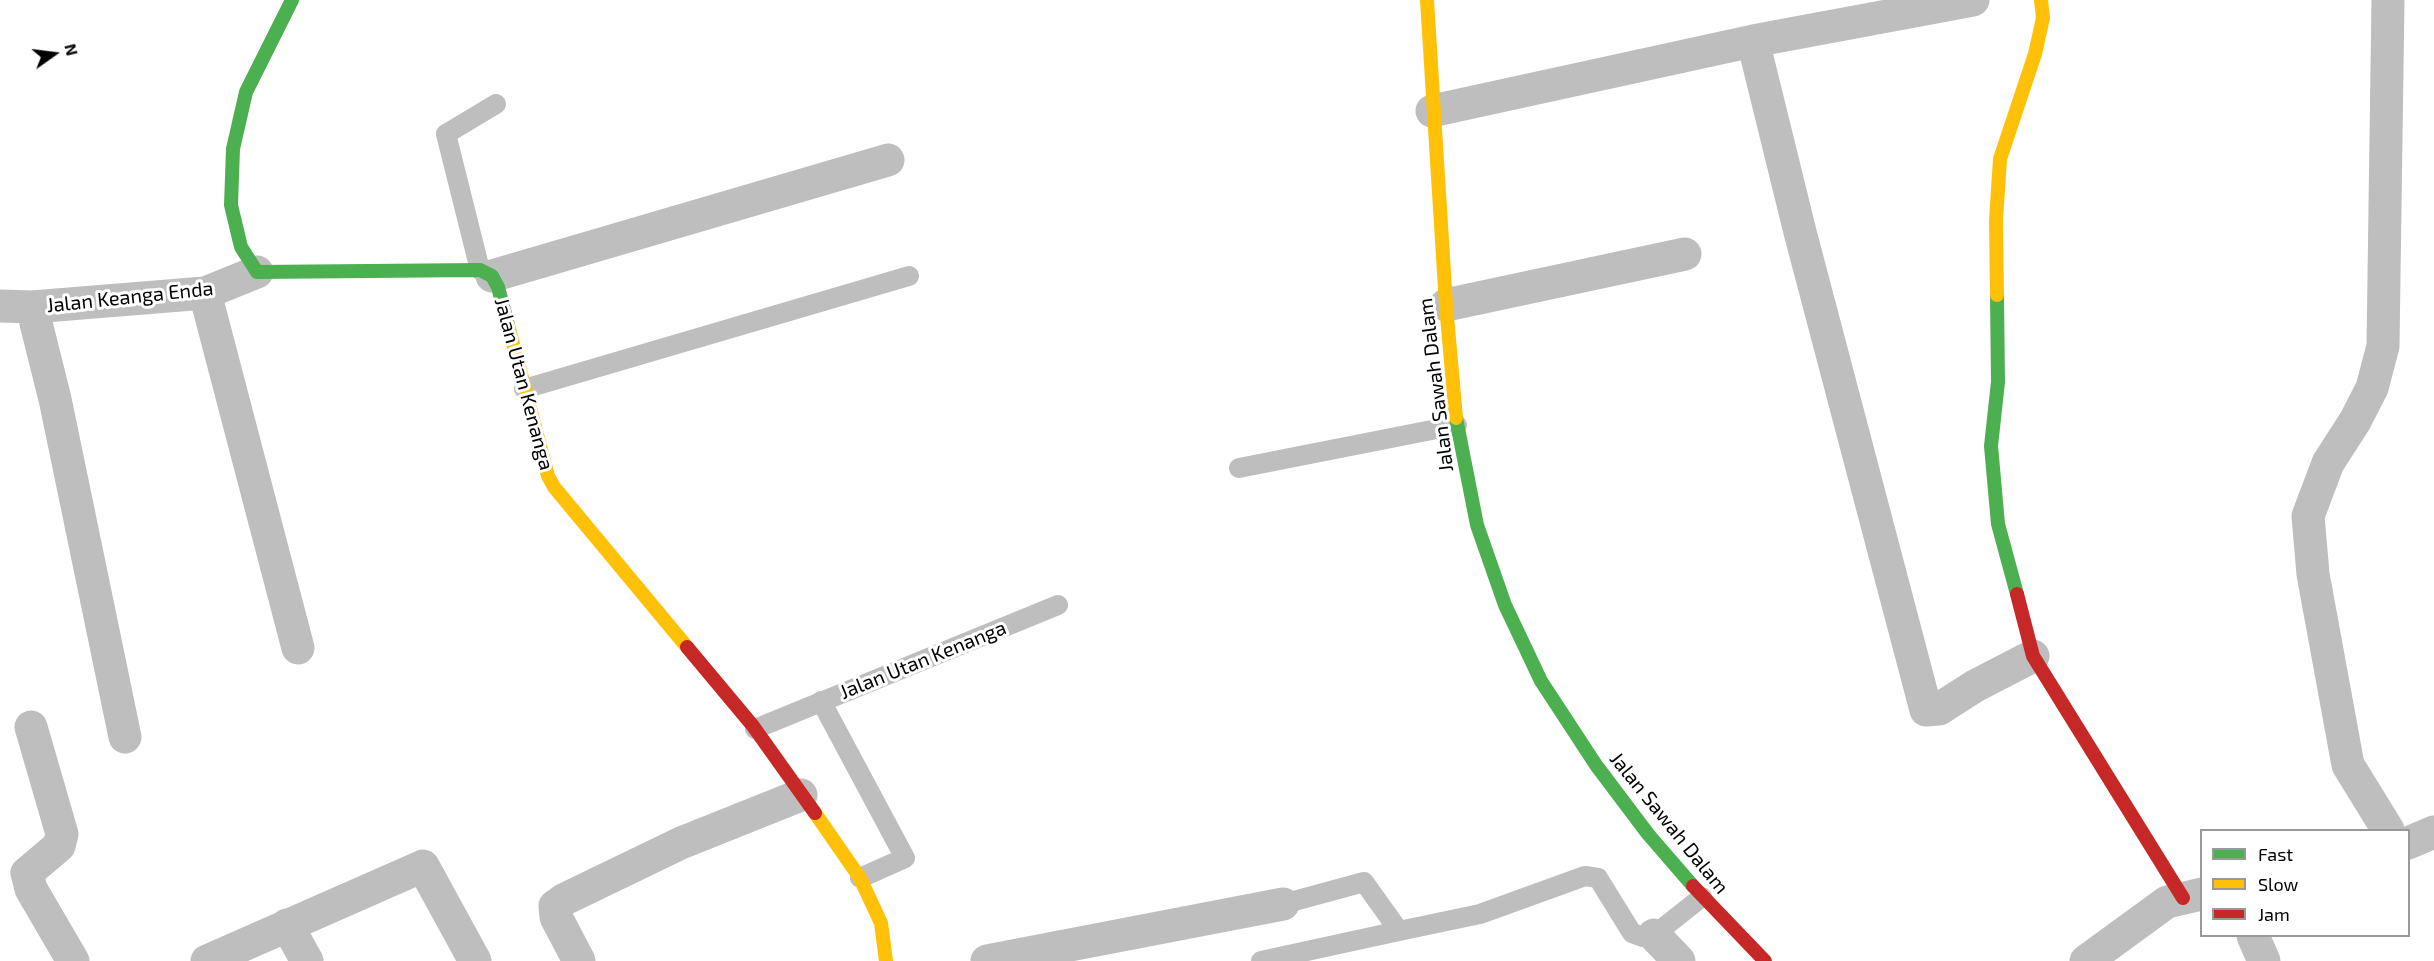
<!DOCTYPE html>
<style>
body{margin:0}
#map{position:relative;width:2434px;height:961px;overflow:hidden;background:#fff;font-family:"Exo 2",sans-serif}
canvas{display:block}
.legend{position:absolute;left:2200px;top:829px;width:210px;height:108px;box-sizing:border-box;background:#fff;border:2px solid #999;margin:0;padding:8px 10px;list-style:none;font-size:18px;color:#000}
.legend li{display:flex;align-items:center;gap:12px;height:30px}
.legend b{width:30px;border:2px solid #999}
.north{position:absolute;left:24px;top:24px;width:60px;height:60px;-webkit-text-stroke:4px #fff;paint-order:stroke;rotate:76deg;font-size:16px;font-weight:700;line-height:24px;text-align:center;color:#000}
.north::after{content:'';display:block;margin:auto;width:21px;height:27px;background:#000;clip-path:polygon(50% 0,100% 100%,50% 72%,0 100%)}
</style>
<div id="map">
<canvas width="2434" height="961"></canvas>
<ul class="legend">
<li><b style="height:8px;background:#4caf50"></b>Fast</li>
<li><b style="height:8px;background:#ffc107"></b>Slow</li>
<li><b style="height:8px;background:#c62828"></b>Jam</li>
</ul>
<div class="north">N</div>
</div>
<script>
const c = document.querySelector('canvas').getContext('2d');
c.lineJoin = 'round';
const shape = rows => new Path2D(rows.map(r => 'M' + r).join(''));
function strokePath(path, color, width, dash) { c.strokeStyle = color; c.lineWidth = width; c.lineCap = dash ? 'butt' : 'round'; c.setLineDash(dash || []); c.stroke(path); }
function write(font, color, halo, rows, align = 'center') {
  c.font = font + ' "Exo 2",sans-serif'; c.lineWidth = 6; c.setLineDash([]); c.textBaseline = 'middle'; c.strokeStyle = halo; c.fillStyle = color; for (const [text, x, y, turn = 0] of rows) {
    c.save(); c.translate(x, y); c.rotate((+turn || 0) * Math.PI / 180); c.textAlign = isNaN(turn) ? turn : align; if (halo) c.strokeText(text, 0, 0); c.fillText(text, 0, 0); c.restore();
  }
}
strokePath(shape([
 [480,270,446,134,496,104],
 [524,389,909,276],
 [1239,468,1457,425],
 [821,701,905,858,860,878],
 [755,729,1058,605],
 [1283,904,1364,882,1399,931,1480,914,1585,876,1598,878,1632,933,1643,937,1654,935,1702,897],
 [1261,961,1399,931]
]), '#bebebe', 20);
strokePath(shape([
 [2388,0,2383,346,2372,388,2355,421,2328,463,2308,516,2313,574,2348,765,2388,830],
 [1753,41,1800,232,1926,710,1939,709,1975,686,2033,656],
 [1432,111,1753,41,1973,0],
 [492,276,888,160],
 [205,293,298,648],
 [1446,305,1685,254],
 [0,306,32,307,205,293,257,272],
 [32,307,55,399,125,737],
 [31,727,62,834,59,846,27,873,31,889,73,961],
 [2408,843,2434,832],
 [287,925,307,961],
 [1654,935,1679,961],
 [2253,936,2264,961],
 [207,961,423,866,475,961],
 [579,961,556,917,555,906,565,899,681,843,801,795],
 [987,961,1283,904],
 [2086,961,2167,902,2202,894]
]), '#bebebe', 33);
strokePath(shape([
 [292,0,246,92,233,149,231,205,241,247,257,272,480,270,492,276,498,287,508,325],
 [1997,295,1998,382,1991,446,1998,524,2017,594],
 [1456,418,1477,525,1505,605,1541,681,1596,765,1648,834,1693,886]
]), '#4caf50', 14);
strokePath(shape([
 [1427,0,1446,305,1456,418],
 [1997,295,1996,220,2000,159,2035,54,2043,18,2041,0],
 [508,325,548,476,554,487,687,647],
 [815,813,860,878,881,923,886,961]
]), '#ffc107', 14);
strokePath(shape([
 [2017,594,2033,656,2183,898],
 [687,647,753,726,815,813],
 [1693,886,1765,961]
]), '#c62828', 14);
write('20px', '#000', '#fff', [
 ["Jalan Keanga Enda",130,297,-6],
 ["Jalan Utan Kenanga",524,384,75],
 ["Jalan Sawah Dalam",1436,385,-97],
 ["Jalan Utan Kenanga",923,660,-22],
 ["Jalan Sawah Dalam",1669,823,51]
]);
</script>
